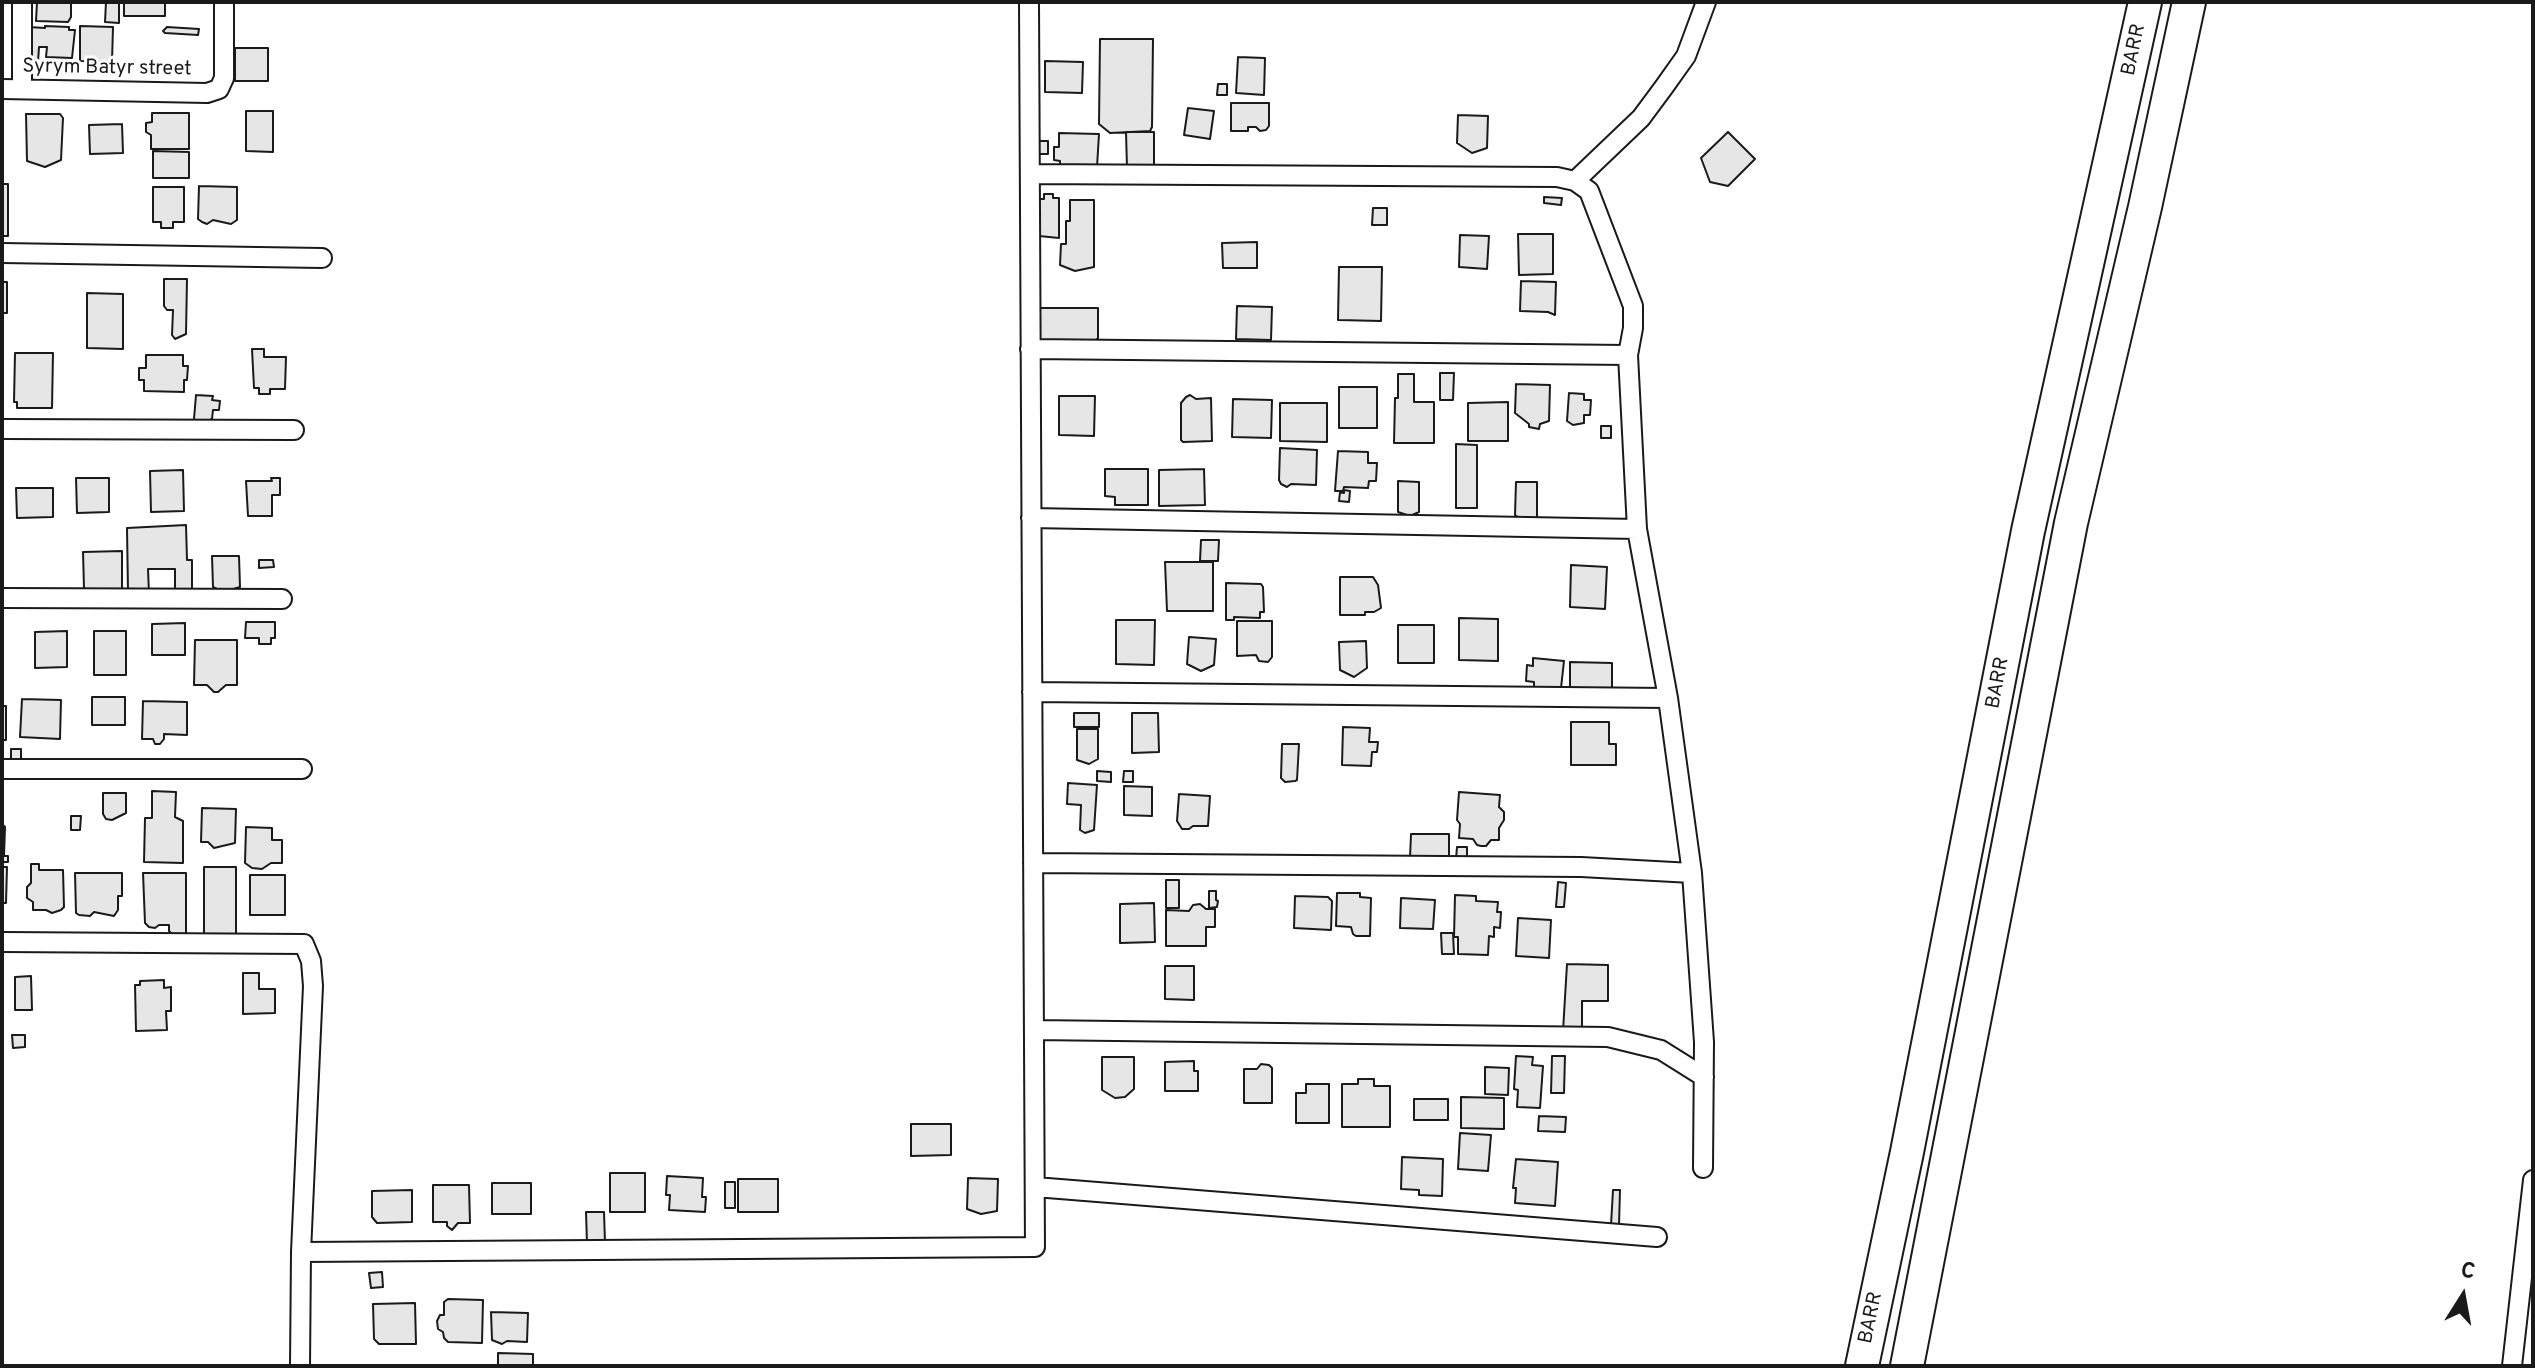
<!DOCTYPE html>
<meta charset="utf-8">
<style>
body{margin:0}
#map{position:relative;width:2535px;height:1368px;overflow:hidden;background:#fff;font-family:Overpass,sans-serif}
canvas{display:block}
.frame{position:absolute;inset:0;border:4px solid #1a1a1a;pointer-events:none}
.north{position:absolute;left:2423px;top:1256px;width:80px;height:80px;-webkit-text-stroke:6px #fff;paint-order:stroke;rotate:11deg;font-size:22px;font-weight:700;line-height:32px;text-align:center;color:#1a1a1a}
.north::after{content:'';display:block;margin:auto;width:28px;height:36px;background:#1a1a1a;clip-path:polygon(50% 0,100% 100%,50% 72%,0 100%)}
</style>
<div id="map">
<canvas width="2535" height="1368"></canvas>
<div class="frame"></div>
<div class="north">С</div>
</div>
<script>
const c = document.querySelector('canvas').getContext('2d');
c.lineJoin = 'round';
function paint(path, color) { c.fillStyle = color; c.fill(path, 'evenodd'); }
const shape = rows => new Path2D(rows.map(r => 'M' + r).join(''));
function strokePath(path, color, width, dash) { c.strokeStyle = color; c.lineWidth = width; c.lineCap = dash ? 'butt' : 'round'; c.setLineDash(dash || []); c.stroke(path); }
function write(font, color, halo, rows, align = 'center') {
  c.font = font + ' Overpass,sans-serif'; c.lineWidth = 6; c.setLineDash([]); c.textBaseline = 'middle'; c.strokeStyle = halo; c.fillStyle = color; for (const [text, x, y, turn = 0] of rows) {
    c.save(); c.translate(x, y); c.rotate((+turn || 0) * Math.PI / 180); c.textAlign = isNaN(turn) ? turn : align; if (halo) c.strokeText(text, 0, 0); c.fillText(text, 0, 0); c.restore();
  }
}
const building = shape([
 [37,2,71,2,71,17,68,22,36,21,37,2],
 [106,2,119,2,119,23,105,22,106,2],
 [124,2,165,2,165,16,124,16,124,2],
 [45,26,69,27,69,30,75,30,72,58,46,57,47,47,39,47,38,62,28,62,29,27,45,28,45,26],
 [80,26,113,27,112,62,80,61,80,26],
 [167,27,199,29,198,35,165,33,163,31,167,27],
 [1100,39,1153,39,1152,127,1150,131,1110,133,1099,124,1100,39],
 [235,48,268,48,268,81,235,81,235,48],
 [1238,57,1265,58,1264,95,1236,93,1238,57],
 [1045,61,1083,62,1082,93,1045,92,1045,61],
 [1218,84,1227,84,1227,95,1217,95,1218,84],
 [1231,103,1269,103,1269,126,1266,130,1260,131,1256,127,1248,127,1248,131,1231,131,1231,103],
 [1188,108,1214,111,1210,139,1184,135,1188,108],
 [246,111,273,111,273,152,246,151,246,111],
 [152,113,189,113,189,149,151,149,151,135,146,132,146,123,152,122,152,113],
 [26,114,60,114,63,118,61,160,45,167,27,161,26,114],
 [1458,115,1488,116,1487,148,1472,153,1457,143,1458,115],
 [122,124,123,153,90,154,89,125,122,124],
 [1126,132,1154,132,1154,168,1127,168,1126,132],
 [1728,132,1755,159,1728,186,1710,182,1701,158,1728,132],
 [1059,133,1099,134,1097,167,1060,166,1060,161,1054,160,1054,147,1059,147,1059,133],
 [1039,141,1048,141,1048,154,1039,154,1039,141],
 [153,151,189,152,189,178,153,178,153,151],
 [2,184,8,184,8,236,2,236,2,184],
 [199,186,237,187,237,220,231,224,213,220,207,224,202,222,198,219,199,186],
 [153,187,184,187,184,222,173,222,173,228,161,228,161,222,153,222,153,187],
 [1044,194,1053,194,1053,198,1059,198,1059,238,1039,236,1038,199,1044,199,1044,194],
 [1544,197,1562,198,1561,205,1544,203,1544,197],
 [1070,200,1094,200,1094,267,1075,271,1060,265,1061,244,1066,244,1066,221,1070,221,1070,200],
 [1373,208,1387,208,1387,225,1372,225,1373,208],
 [1518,234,1553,234,1553,274,1519,275,1518,234],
 [1460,235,1489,236,1487,269,1459,267,1460,235],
 [1257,242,1257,268,1223,268,1222,243,1257,242],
 [1339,267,1382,267,1381,321,1338,320,1339,267],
 [164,279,187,279,186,334,175,339,172,335,173,310,167,310,164,306,164,279],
 [1521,281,1556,282,1555,315,1548,312,1520,311,1521,281],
 [2,282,7,282,7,313,2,313,2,282],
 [87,293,123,294,123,349,87,348,87,293],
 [1237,306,1272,307,1271,340,1236,339,1237,306],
 [1039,308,1098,308,1098,338,1095,341,1039,341,1039,308],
 [252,349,264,349,264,357,286,357,285,389,270,389,270,394,259,394,259,388,254,388,252,349],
 [15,353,53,353,52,408,17,408,17,402,14,402,15,353],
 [146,355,183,355,183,366,188,366,187,380,184,380,184,392,144,391,144,380,139,380,139,368,146,368,146,355],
 [1440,373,1454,373,1453,400,1440,400,1440,373],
 [1398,374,1414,374,1414,402,1434,402,1434,443,1394,443,1395,398,1398,398,1398,374],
 [1516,384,1550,385,1549,421,1540,424,1539,429,1529,427,1529,424,1515,413,1516,384],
 [1339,387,1377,387,1377,428,1339,428,1339,387],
 [1569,393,1584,394,1584,400,1591,400,1590,415,1584,415,1584,423,1573,425,1567,421,1569,393],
 [196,395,213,396,212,400,220,401,219,410,213,410,212,419,202,424,194,419,196,395],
 [1190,395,1196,399,1211,398,1212,441,1183,442,1181,440,1181,403,1186,397,1190,395],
 [1059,396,1095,396,1094,436,1059,435,1059,396],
 [1233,399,1272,400,1271,438,1232,437,1233,399],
 [1508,402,1508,441,1468,441,1468,403,1508,402],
 [1280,403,1327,403,1327,442,1280,441,1280,403],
 [1601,426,1611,426,1611,438,1601,438,1601,426],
 [1456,444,1477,445,1477,508,1456,508,1456,444],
 [1280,448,1317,450,1316,485,1291,484,1287,487,1281,484,1279,480,1280,448],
 [1338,451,1368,452,1368,463,1377,463,1376,481,1369,481,1368,488,1344,487,1343,491,1335,491,1338,451],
 [1105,469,1148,469,1148,505,1115,505,1115,497,1105,496,1105,469],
 [1204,469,1205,505,1159,506,1159,470,1204,469],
 [183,470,184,511,151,512,150,471,183,470],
 [76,478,109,478,109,512,77,513,76,478],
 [271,478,280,478,280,495,272,495,272,516,248,516,246,481,272,481,271,478],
 [1398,481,1419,482,1419,512,1410,516,1398,512,1398,481],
 [1516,482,1537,482,1537,518,1531,521,1521,519,1515,515,1516,482],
 [16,488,53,488,53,517,17,518,16,488],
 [1344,490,1350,491,1349,502,1339,501,1340,492,1344,493,1344,490],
 [186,525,187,560,192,560,192,596,175,590,175,569,148,569,149,594,128,592,127,528,186,525],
 [1201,540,1219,540,1218,561,1200,561,1201,540],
 [122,551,122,588,119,592,87,591,84,588,83,552,122,551],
 [212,556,239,556,240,587,223,592,213,587,212,556],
 [259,560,273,560,274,567,259,568,259,560],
 [1165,562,1213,562,1213,611,1167,611,1165,562],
 [1571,565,1607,567,1605,609,1570,607,1571,565],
 [1340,577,1373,577,1378,585,1381,608,1374,612,1365,612,1365,615,1340,615,1340,577],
 [1226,583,1261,584,1263,587,1264,612,1260,612,1260,618,1234,617,1234,620,1226,620,1226,583],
 [1459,618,1498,619,1498,661,1459,660,1459,618],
 [1116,620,1155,620,1154,665,1116,664,1116,620],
 [1237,621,1272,621,1272,657,1268,662,1259,661,1256,655,1237,656,1237,621],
 [246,622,275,622,275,638,271,638,271,644,259,644,259,638,245,638,246,622],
 [185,623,185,655,152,655,152,624,185,623],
 [1398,625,1434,625,1434,663,1398,663,1398,625],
 [67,631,67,667,35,668,35,632,67,631],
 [94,631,126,631,126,675,94,675,94,631],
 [1189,637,1216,639,1214,665,1201,671,1187,664,1189,637],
 [195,640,237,640,237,685,226,685,218,692,214,692,207,685,194,685,195,640],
 [1366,641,1367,668,1354,677,1340,670,1339,642,1366,641],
 [1533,658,1564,661,1561,688,1547,696,1534,687,1534,682,1526,681,1527,665,1533,666,1533,658],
 [1570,662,1612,663,1612,689,1570,689,1570,662],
 [92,697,125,697,125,725,92,725,92,697],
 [22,699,61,700,60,739,20,737,22,699],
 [143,701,187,702,187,735,164,734,164,739,160,744,155,744,153,739,142,739,143,701],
 [2,706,6,706,6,740,2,740,2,706],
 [1074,713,1099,713,1099,727,1074,727,1074,713],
 [1132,713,1158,713,1159,752,1132,753,1132,713],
 [1571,722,1609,722,1609,744,1616,744,1616,765,1571,765,1571,722],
 [1343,727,1370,728,1369,742,1378,742,1377,752,1372,752,1371,766,1342,765,1343,727],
 [1077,729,1098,729,1098,759,1089,764,1077,760,1077,729],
 [1282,744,1299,744,1297,780,1295,781,1285,782,1281,778,1282,744],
 [11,749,21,749,21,760,11,760,11,749],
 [1097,771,1111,772,1111,782,1097,781,1097,771],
 [1124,771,1133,771,1133,782,1123,782,1124,771],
 [1068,783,1097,785,1094,830,1085,833,1080,830,1081,805,1067,804,1068,783],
 [1124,786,1152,787,1152,816,1124,815,1124,786],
 [152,791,176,792,175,817,183,821,183,863,144,862,145,818,152,818,152,791],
 [1459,792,1500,795,1499,807,1504,812,1504,820,1499,828,1499,840,1491,840,1486,846,1481,846,1477,845,1473,839,1459,838,1460,824,1457,820,1459,792],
 [103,793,126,793,126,813,112,820,106,819,103,814,103,793],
 [1179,794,1210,796,1208,826,1193,826,1189,829,1182,829,1177,821,1179,794],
 [202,808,236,809,235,843,214,848,208,842,201,842,202,808],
 [71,816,81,816,80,830,71,830,71,816],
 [2,824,5,827,4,856,8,856,8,862,3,862,3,865,2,824],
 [246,827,272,828,272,840,282,840,282,863,271,863,262,869,252,868,245,863,246,827],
 [1411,834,1449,834,1449,858,1410,858,1411,834],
 [1457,847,1467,847,1467,859,1456,859,1457,847],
 [31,864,39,864,39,870,63,870,64,907,61,910,52,913,46,910,33,910,33,902,27,898,27,887,31,883,31,864],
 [2,867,7,867,6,903,2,903,2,867],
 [204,867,236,867,236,934,228,939,204,935,204,867],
 [75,873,122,873,122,896,118,896,118,910,114,916,94,912,90,916,79,915,76,913,75,873],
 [143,873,186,873,186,935,173,935,169,931,169,925,159,925,155,928,149,927,145,923,143,873],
 [250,875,285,875,285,915,250,915,250,875],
 [1166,880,1179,880,1179,908,1166,908,1166,880],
 [1558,882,1566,883,1564,907,1556,907,1558,882],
 [1209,891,1216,891,1216,900,1218,901,1217,907,1209,908,1209,891],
 [1337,893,1360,893,1360,897,1371,898,1370,936,1356,936,1353,934,1351,927,1336,926,1337,893],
 [1455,895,1476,896,1476,901,1498,902,1497,912,1501,912,1500,928,1494,927,1494,937,1489,936,1488,955,1458,954,1458,937,1454,937,1455,895],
 [1295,896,1328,897,1332,901,1331,930,1294,928,1295,896],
 [1401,898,1435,900,1433,929,1400,928,1401,898],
 [1154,903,1155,942,1120,943,1120,904,1154,903],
 [1200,904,1206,909,1215,909,1215,927,1206,927,1206,946,1166,946,1166,910,1189,911,1193,905,1200,904],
 [1518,918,1551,920,1549,958,1516,956,1518,918],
 [1441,933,1453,933,1454,954,1442,954,1441,933],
 [1567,964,1608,965,1608,1001,1582,1001,1582,1032,1563,1031,1567,964],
 [1165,966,1194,966,1194,1000,1165,999,1165,966],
 [243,973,259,973,259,989,275,989,275,1013,243,1014,243,973],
 [31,976,32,1010,15,1010,15,977,31,976],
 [164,980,164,988,171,987,171,1011,166,1011,167,1030,136,1031,135,985,140,985,140,981,164,980],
 [12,1035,25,1035,25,1047,13,1048,12,1035],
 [1516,1056,1533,1057,1532,1065,1543,1066,1540,1108,1517,1107,1518,1090,1514,1089,1516,1056],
 [1552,1056,1565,1056,1564,1093,1551,1093,1552,1056],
 [1102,1057,1134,1057,1134,1089,1125,1097,1115,1098,1102,1090,1102,1057],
 [1194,1061,1194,1071,1198,1071,1198,1091,1165,1091,1165,1062,1194,1061],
 [1261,1064,1269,1065,1272,1068,1272,1103,1244,1103,1244,1069,1257,1069,1261,1064],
 [1485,1067,1509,1068,1508,1095,1485,1094,1485,1067],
 [1358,1079,1374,1079,1374,1086,1390,1086,1390,1127,1342,1127,1342,1084,1358,1084,1358,1079],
 [1306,1084,1329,1084,1329,1123,1296,1123,1296,1093,1306,1093,1306,1084],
 [1461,1097,1504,1098,1504,1129,1461,1128,1461,1097],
 [1414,1099,1448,1099,1448,1120,1414,1120,1414,1099],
 [1539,1116,1566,1117,1565,1132,1538,1131,1539,1116],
 [911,1124,951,1124,951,1155,911,1156,911,1124],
 [1460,1133,1491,1135,1488,1171,1458,1169,1460,1133],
 [1402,1157,1443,1159,1442,1196,1419,1195,1419,1190,1401,1189,1402,1157],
 [1516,1159,1558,1162,1555,1206,1515,1203,1516,1188,1513,1188,1516,1159],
 [610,1173,645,1173,645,1212,610,1212,610,1173],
 [667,1176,703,1178,702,1197,706,1197,705,1212,669,1210,670,1195,666,1195,667,1176],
 [968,1178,998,1179,997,1211,981,1214,967,1209,968,1178],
 [738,1179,778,1179,778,1212,738,1212,738,1179],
 [725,1182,735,1182,735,1208,725,1208,725,1182],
 [492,1183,531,1183,531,1214,492,1214,492,1183],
 [433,1185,469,1185,470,1223,458,1223,452,1230,447,1226,447,1222,433,1222,433,1185],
 [412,1190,412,1222,377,1223,372,1217,372,1191,412,1190],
 [1613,1190,1620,1190,1619,1225,1611,1225,1613,1190],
 [586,1212,604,1212,605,1243,587,1244,586,1212],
 [382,1272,383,1287,371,1288,369,1273,382,1272],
 [448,1299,483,1300,482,1343,448,1342,444,1338,443,1332,438,1329,437,1321,440,1315,444,1315,444,1302,448,1299],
 [415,1303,416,1344,379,1344,374,1339,373,1304,415,1303],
 [491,1312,528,1313,527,1342,507,1341,502,1344,492,1340,491,1312],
 [498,1353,533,1354,533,1366,498,1366,498,1353]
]);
paint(building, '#e6e6e6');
strokePath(building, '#1a1a1a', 2);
const street = shape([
 [2,89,207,93,219,89,224,78,224,2],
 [22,89,22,2],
 [1030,174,1557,177,1575,181,1589,191,1633,306,1633,328,1628,355,1637,529,1668,698,1692,873,1704,1042,1703,1168],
 [1575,181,1641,118,1664,87,1686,56,1706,2],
 [2,253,322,258],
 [1030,349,1628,355],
 [2,429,294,430],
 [1031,518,1637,529],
 [2,598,282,599],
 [1032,692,1668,698],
 [2,769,302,769],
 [1033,863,1581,867,1692,873],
 [2,942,304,944,311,961,313,986,301,1252,300,1366],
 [1034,1030,1608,1037,1661,1050,1704,1077],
 [1035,1187,1657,1237],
 [301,1252,1035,1247,1029,2],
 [2512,1366,2533,1180]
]);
const highway = shape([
 [1862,1366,1907,1152,2028,531,2145,2],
 [1907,1366,2071,523,2145,207,2189,2]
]);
strokePath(street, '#1a1a1a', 22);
strokePath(highway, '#1a1a1a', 36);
strokePath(street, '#fff', 18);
strokePath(highway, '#fff', 32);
write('20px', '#1a1a1a', '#fff', [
 ["BARR",2135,50,-78],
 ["Syrym Batyr street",107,69,1],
 ["BARR",1999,683,-79],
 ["BARR",1872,1318,-78]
]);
</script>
